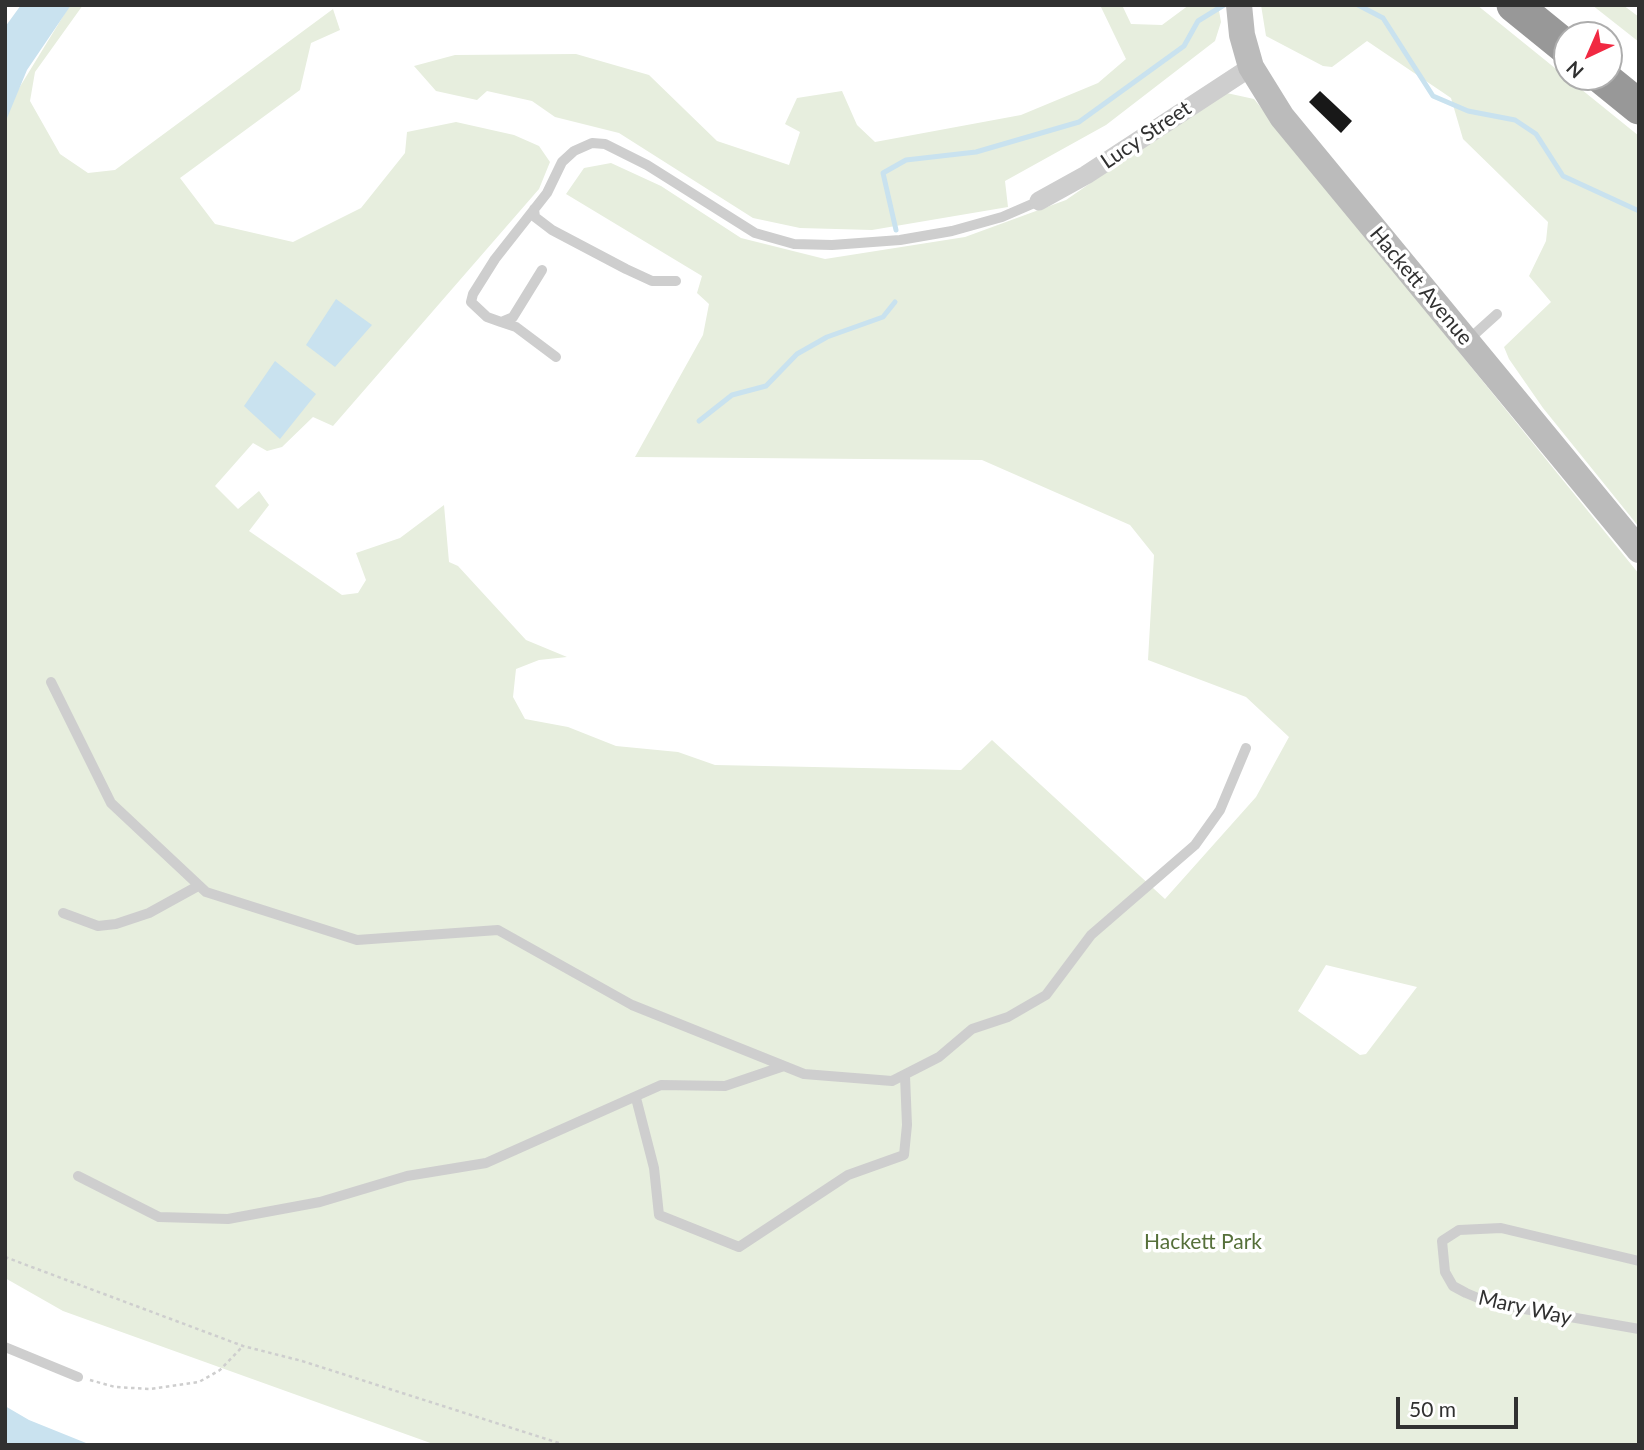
<!DOCTYPE html>
<style>
body{margin:0}
#map{position:relative;width:1644px;height:1450px;overflow:hidden;background:#fff;font-family:Lato,sans-serif}
canvas{display:block}
.frame{position:absolute;inset:0;border:7px solid #313131;pointer-events:none}
.north{position:absolute;left:1553px;top:21px;width:70px;height:70px;box-sizing:border-box;background:#fff;border:2px solid #adadad;border-radius:50%;rotate:224deg;font-size:19px;font-weight:700;line-height:28px;text-align:center;color:#313131}
.north::after{content:'';display:block;margin:auto;width:24px;height:32px;background:#f12942;clip-path:polygon(50% 0,100% 100%,50% 72%,0 100%)}
.scale{position:absolute;left:1396px;top:1397px;width:122px;height:32px;box-sizing:border-box;border:4px solid #313131;border-top:0;padding-left:9px;font-size:21px;line-height:24px;white-space:nowrap;color:#313131;-webkit-text-stroke:5px #fff;paint-order:stroke}
</style>
<div id="map">
<canvas width="1644" height="1450"></canvas>
<div class="frame"></div>
<div class="north">N</div>
<div class="scale">50 m</div>
</div>
<script>
const c = document.querySelector('canvas').getContext('2d');
c.lineJoin = 'round';
function paint(path, color) { c.fillStyle = color; c.fill(path, 'evenodd'); }
const shape = rows => new Path2D(rows.map(r => 'M' + r).join(''));
function strokePath(path, color, width, dash) { c.strokeStyle = color; c.lineWidth = width; c.lineCap = dash ? 'butt' : 'round'; c.setLineDash(dash || []); c.stroke(path); }
function write(font, color, halo, rows, align = 'center') {
  c.font = font + ' Lato,sans-serif'; c.lineWidth = 7; c.setLineDash([]); c.textBaseline = 'middle'; c.strokeStyle = halo; c.fillStyle = color; for (const [text, x, y, turn = 0] of rows) {
    c.save(); c.translate(x, y); c.rotate((+turn || 0) * Math.PI / 180); c.textAlign = isNaN(turn) ? turn : align; if (halo) c.strokeText(text, 0, 0); c.fillText(text, 0, 0); c.restore();
  }
}
paint(shape([
 [70,5,83,5,35,72,30,101,60,154,88,173,115,170,333,9,340,30,311,43,300,90,180,178,215,224,293,242,361,208,405,153,407,132,456,122,514,135,539,146,550,162,539,189,333,426,313,417,282,447,267,451,253,443,215,486,238,509,259,491,269,505,249,531,342,595,358,593,366,580,356,553,400,538,444,505,449,562,458,566,526,640,567,657,539,660,516,669,513,697,525,719,568,727,616,746,678,752,715,765,961,770,992,740,1165,899,1256,797,1289,737,1246,697,1148,660,1154,555,1130,525,982,460,635,457,703,335,709,304,697,293,702,276,566,194,584,168,611,163,661,186,741,238,825,259,965,237,1066,200,1222,92,1254,99,1639,574,1639,1445,436,1445,63,1311,5,1278,5,111],
 [1326,965,1417,987,1366,1054,1360,1055,1298,1011],
 [1100,5,1122,5,1131,24,1162,25,1189,5,1218,5,1221,22,1215,41,1106,125,1005,181,1008,207,872,230,800,228,753,218,619,133,555,117,532,101,487,91,477,100,436,91,414,66,455,55,576,54,649,75,717,141,789,165,800,132,785,124,797,98,842,91,857,125,875,142,1021,115,1098,83,1126,59],
 [1261,5,1477,5,1639,136,1639,527,1543,408,1509,359,1504,347,1551,302,1529,276,1546,241,1548,222,1463,139,1451,98,1367,41,1332,67,1323,66,1266,36],
 [1592,5,1623,5,1639,17,1639,42]
]), '#e7eede');
paint(shape([
 [21,5,71,5,27,70,5,123,5,27],
 [336,299,372,325,335,367,306,345],
 [275,361,316,394,280,439,244,406],
 [5,1406,29,1420,91,1445,5,1445]
]), '#c9e2ef');
strokePath(shape([
 [1358,5,1383,18,1433,96,1468,111,1515,120,1536,134,1563,176,1639,211],
 [896,230,883,173,906,160,976,152,1079,122,1184,46,1198,21,1224,5],
 [699,421,732,395,766,386,797,354,827,337,883,317,895,302]
]), '#c9e2ef', 5);
paint(shape([
 [1320,91,1352,121,1341,133,1309,102]
]), '#181818');
strokePath(shape([
 [5,1257,243,1346,302,1361,565,1445],
 [90,1380,115,1387,150,1389,199,1382,220,1370,243,1346]
]), '#cecece', 2.5, [3.5, 3.5]);
strokePath(shape([
 [534,209,535,217,552,230,626,269,652,281,676,281],
 [542,270,513,317,501,322,487,317,471,302,473,294,495,259,547,193,562,162,574,151,592,143,605,144,647,165,755,233,794,244,832,245,900,240,952,231,1002,217,1039,201],
 [501,322,516,327,556,357],
 [1467,341,1497,314],
 [51,682,111,803,206,892,357,940,498,930,632,1005,804,1074,892,1081,939,1057,972,1029,1008,1017,1046,995,1091,935,1195,845,1220,810,1246,748],
 [63,913,98,926,116,924,149,913,198,886],
 [636,1098,654,1168,659,1215,739,1247,848,1175,904,1155,907,1125,905,1076],
 [78,1176,159,1217,228,1219,320,1202,407,1176,486,1163,661,1085,725,1086,784,1066],
 [1639,1261,1501,1228,1459,1230,1442,1241,1445,1272,1453,1286,1466,1293,1490,1303,1639,1329],
 [5,1347,78,1377]
]), '#cecece', 10);
strokePath(shape([
 [1039,201,1086,175,1251,67]
]), '#cecece', 19);
strokePath(shape([
 [1239,5,1242,35,1251,67,1282,117,1639,550]
]), '#bbb', 26);
strokePath(shape([
 [1514,5,1567,48],
 [1602,77,1639,107]
]), '#989898', 35);
write('21px', '#313131', '#fff', [
 ["Lucy Street",1146,135,-34],
 ["Hackett Avenue",1421,286,50],
 ["Mary Way",1525,1308,13]
]);
write('21px', '#56703a', '#fff', [
 ["Hackett Park",1203,1242]
]);
</script>
